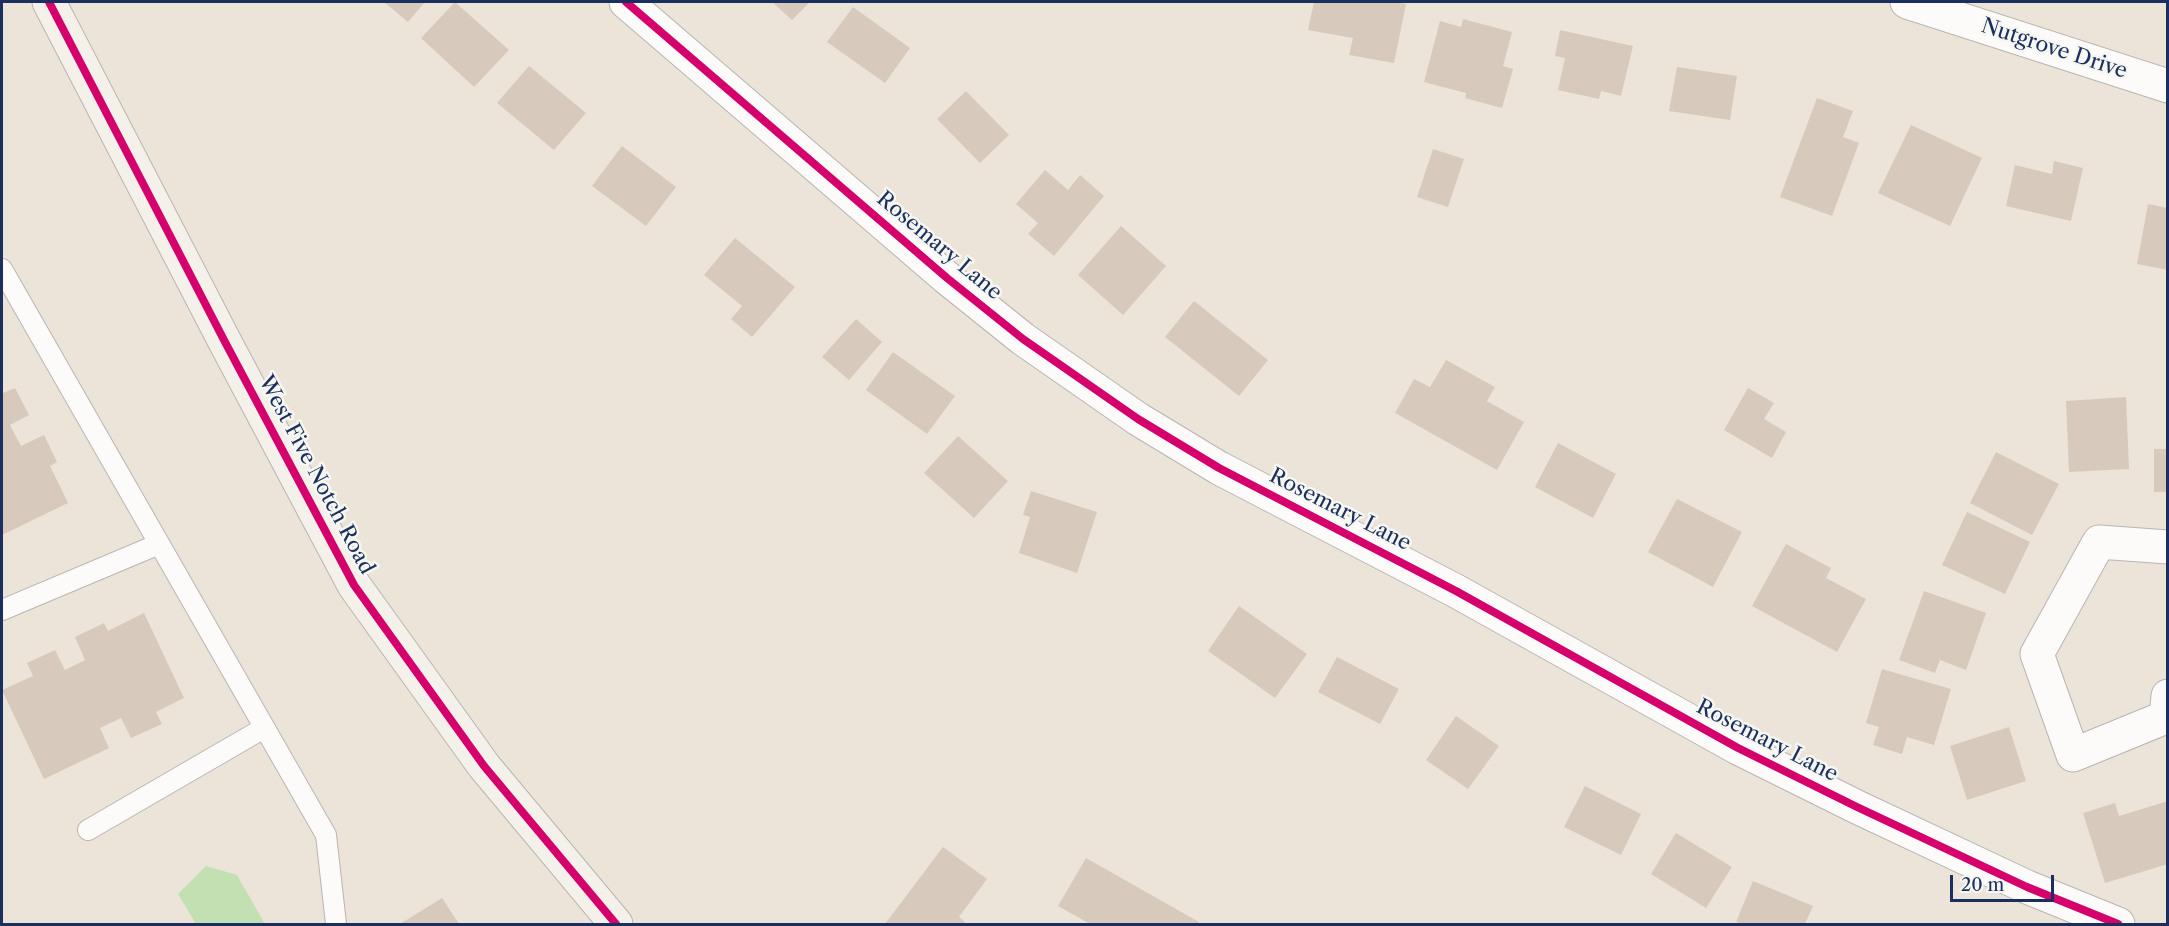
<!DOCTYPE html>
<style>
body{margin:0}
#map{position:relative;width:2169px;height:926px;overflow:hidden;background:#ece4d8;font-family:"Libre Caslon Text",serif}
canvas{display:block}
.frame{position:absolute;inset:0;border:3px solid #1b2f5e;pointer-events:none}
.scale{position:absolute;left:1950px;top:875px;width:104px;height:27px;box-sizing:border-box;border:3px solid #1b2f5e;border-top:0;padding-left:8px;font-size:18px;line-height:21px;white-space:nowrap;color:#1b2f5e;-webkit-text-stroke:4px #f6f6f2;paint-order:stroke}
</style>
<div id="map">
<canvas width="2169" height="926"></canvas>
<div class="frame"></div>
<div class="scale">20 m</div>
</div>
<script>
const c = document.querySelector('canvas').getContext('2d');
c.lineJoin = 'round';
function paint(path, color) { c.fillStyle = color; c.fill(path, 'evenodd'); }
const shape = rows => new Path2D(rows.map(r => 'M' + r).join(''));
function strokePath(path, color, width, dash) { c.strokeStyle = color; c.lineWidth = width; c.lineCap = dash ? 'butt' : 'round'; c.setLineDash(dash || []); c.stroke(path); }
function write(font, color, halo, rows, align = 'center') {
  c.font = font + ' "Libre Caslon Text",serif'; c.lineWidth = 5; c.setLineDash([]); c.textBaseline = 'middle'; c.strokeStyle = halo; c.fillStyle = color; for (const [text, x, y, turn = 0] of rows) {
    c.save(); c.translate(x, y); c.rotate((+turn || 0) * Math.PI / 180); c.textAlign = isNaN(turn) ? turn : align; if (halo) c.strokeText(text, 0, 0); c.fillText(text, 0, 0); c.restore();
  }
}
paint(shape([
 [206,866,237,875,265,924,196,924,178,894]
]), '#c2e0b2');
paint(shape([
 [384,2,425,2,408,22],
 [455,2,509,50,474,87,421,38],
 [772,2,810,2,792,20],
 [1314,2,1393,2,1406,4,1394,63,1349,55,1353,38,1308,30],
 [853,7,910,48,885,83,827,42],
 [1463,19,1512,32,1503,66,1513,69,1502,108,1465,98,1466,93,1424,82,1440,21,1461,27],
 [1560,30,1633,46,1621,96,1601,91,1599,99,1558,90,1565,58,1555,56],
 [529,66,586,113,554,150,497,103],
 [1677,67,1737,76,1730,120,1669,111],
 [966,91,1009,135,980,163,937,119],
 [1817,98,1853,111,1843,137,1859,143,1832,216,1780,197],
 [1911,125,1982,158,1950,226,1878,193],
 [622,146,676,187,646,226,592,186],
 [1433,149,1464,159,1448,207,1417,197],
 [2054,161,2083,168,2071,221,2006,206,2015,165,2052,174],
 [1045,170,1068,190,1080,175,1104,196,1054,256,1028,234,1038,223,1016,204],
 [2148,204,2168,208,2168,270,2137,264],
 [1121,226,1166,266,1123,315,1078,275],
 [735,238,795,287,752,337,731,319,742,306,704,275],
 [1194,301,1268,360,1239,396,1165,337],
 [856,319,882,342,849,380,822,357],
 [893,352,955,396,927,434,866,390],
 [1446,360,1495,387,1487,401,1524,422,1497,470,1395,413,1414,379,1430,387],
 [15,388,29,415,10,425,21,446,44,435,57,462,50,466,68,503,2,535,2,389,3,393],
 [1748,388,1774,403,1764,419,1786,432,1772,458,1724,430],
 [2126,397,2129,469,2069,472,2066,401],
 [958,436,1008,481,974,518,924,473],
 [1558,443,1616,474,1593,518,1535,487],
 [2154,449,2168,449,2168,492,2154,492],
 [1996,452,2059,484,2032,535,1970,503],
 [1031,491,1097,512,1077,573,1019,553,1030,517,1023,515],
 [1677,499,1742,532,1713,587,1648,552],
 [1967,512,2030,542,2005,594,1942,565],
 [1786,544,1831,568,1826,578,1866,599,1837,652,1752,606],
 [1924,591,1986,613,1966,670,1940,660,1935,673,1899,660],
 [1239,606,1307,654,1275,698,1208,651],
 [144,613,184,698,156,712,162,724,131,738,121,718,100,728,109,748,44,779,2,690,33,676,27,663,55,650,65,670,85,660,75,637,104,623,108,631],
 [1337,657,1399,689,1380,724,1318,692],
 [1882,669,1951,689,1934,745,1907,737,1902,754,1873,745,1879,727,1866,723],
 [1456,716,1499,746,1468,789,1426,760],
 [2009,727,2026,781,1967,800,1950,746],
 [1585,786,1641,814,1621,855,1564,827],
 [2168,801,2168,864,2105,883,2083,813,2115,803,2119,816],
 [1676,833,1732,867,1706,908,1651,874],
 [943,847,987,879,959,917,965,922,963,924,885,924],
 [1086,858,1199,922,1197,924,1090,924,1058,906],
 [1753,881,1813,906,1805,924,1742,924,1736,922],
 [442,898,459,924,400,924]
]), '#d7cabc');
const lane = shape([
 [2,269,326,835,336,924],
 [2,610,159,544],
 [88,830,264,728]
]);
const street = shape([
 [626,2,947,278,1023,339,1138,419,1219,468,1456,591,1738,748,1857,807,2027,887,2118,924],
 [1907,2,2168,86],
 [2168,547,2099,542,2037,654,2073,755,2166,717,2168,696]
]);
const secondary = shape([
 [49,2,225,342,354,585,484,766,616,924]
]);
strokePath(lane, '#b8b5b2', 22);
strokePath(street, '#b8b5b2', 35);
strokePath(secondary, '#b8b5b2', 35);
strokePath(lane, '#fcfbf9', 20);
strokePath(street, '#fcfbf9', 33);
strokePath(secondary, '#f4f1eb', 33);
strokePath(shape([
 [49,2,225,342,354,585,484,766,616,924],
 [626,2,947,278,1023,339,1138,419,1219,468,1456,591,1738,748,1857,807,2027,887,2118,924]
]), '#d6006c', 8);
write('21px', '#1b2f5e', '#f6f6f2', [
 ["Nutgrove Drive",2054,49,18],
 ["Rosemary Lane",939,246,40],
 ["West Five Notch Road",316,475,62],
 ["Rosemary Lane",1340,510,27],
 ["Rosemary Lane",1767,741,27]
]);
</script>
